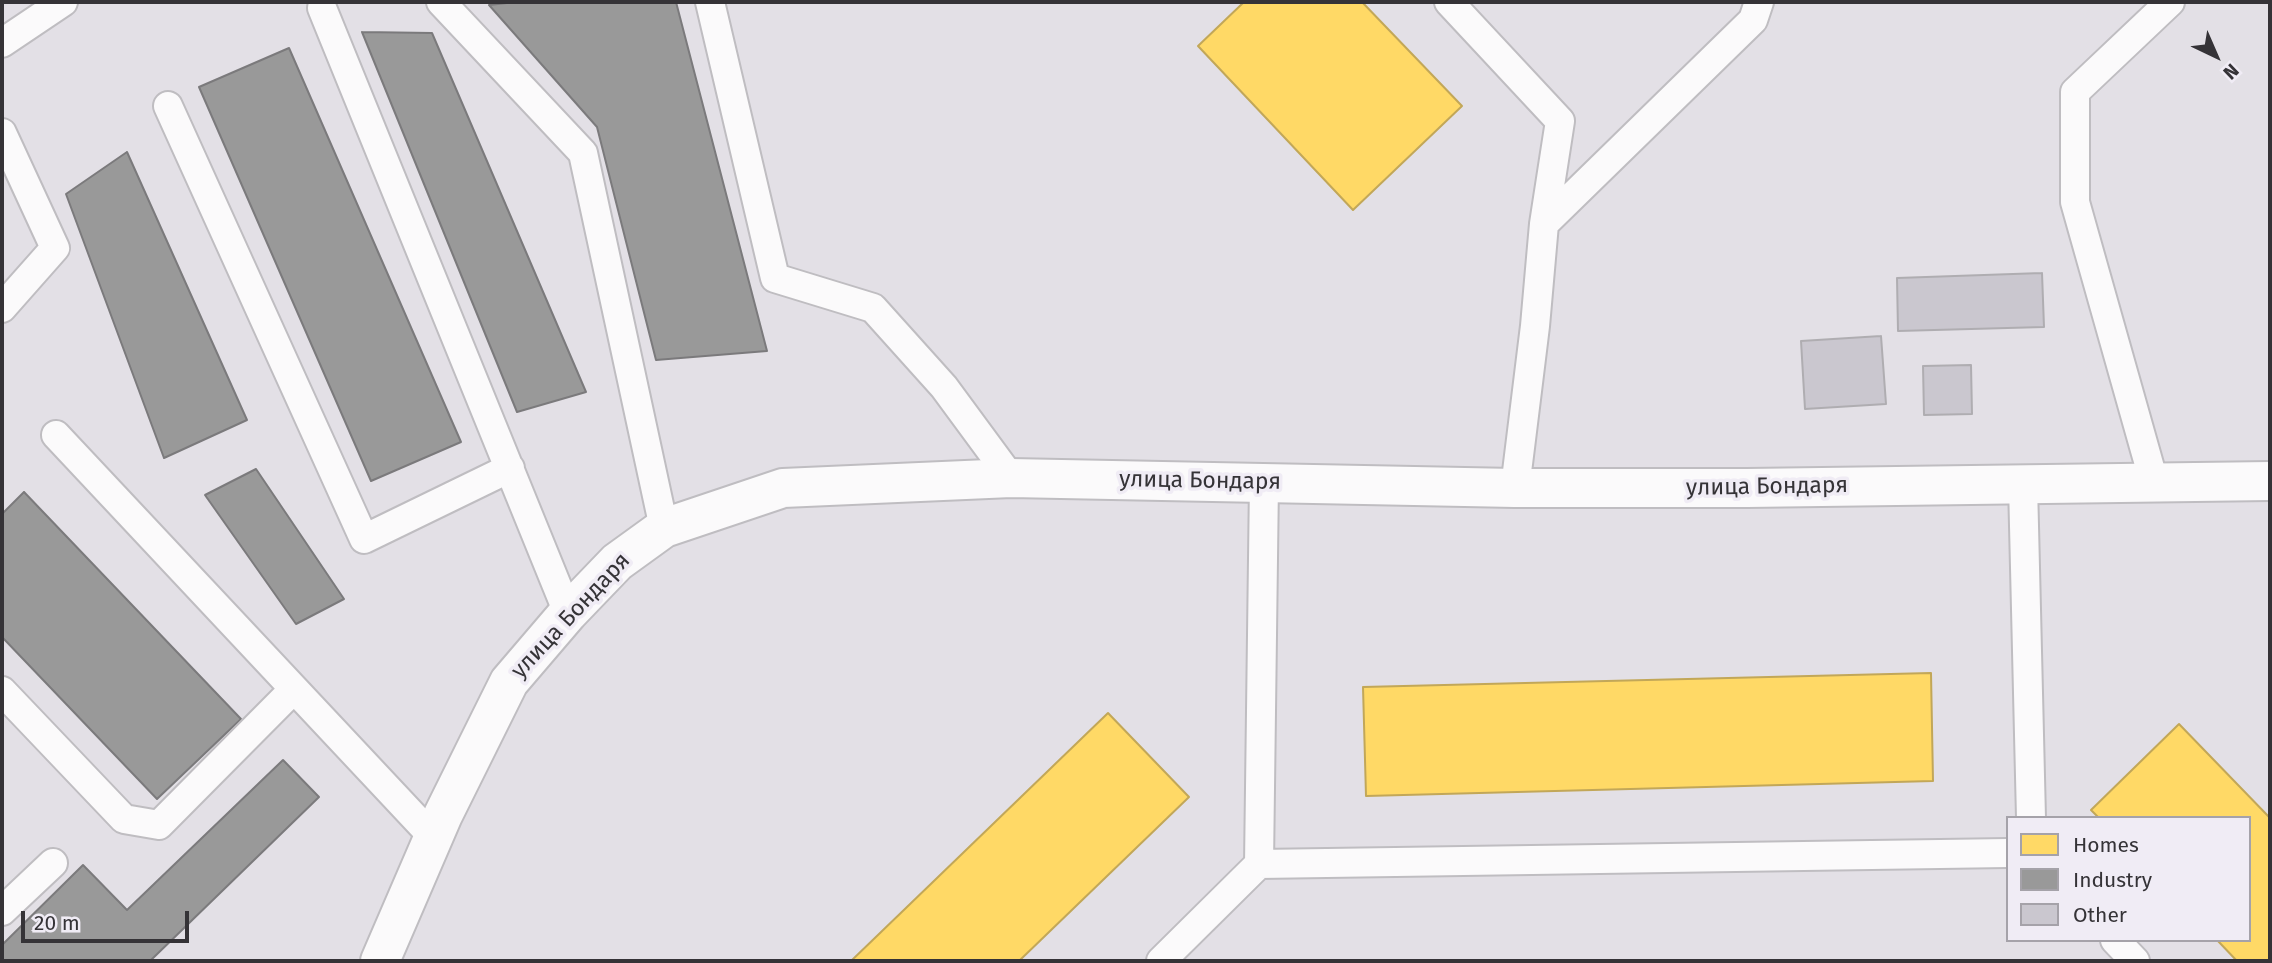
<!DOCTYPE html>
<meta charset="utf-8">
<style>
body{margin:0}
#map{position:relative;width:2272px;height:963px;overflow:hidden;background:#e3e0e6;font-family:"Fira Sans",sans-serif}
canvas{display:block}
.frame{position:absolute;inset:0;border:4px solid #353337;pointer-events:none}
.legend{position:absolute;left:2006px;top:816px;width:245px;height:126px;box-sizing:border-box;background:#f0ecf5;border:2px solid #a5a2a9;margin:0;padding:9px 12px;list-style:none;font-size:21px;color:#353337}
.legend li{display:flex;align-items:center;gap:14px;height:35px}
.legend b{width:35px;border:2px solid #a5a2a9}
.north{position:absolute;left:2181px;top:21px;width:70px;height:70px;-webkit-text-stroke:5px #f0ecf5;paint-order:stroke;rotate:136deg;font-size:19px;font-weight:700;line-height:28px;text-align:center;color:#353337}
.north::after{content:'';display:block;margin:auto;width:24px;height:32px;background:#353337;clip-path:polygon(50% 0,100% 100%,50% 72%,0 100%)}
.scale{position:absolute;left:21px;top:911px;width:168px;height:32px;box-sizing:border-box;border:4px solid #353337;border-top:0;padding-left:9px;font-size:21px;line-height:24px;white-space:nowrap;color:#353337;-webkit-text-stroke:5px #f0ecf5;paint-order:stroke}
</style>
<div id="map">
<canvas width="2272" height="963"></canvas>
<div class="frame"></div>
<ul class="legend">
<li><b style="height:19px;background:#ffd966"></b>Homes</li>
<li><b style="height:19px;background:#999"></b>Industry</li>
<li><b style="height:19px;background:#cac7cf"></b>Other</li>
</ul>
<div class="north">N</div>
<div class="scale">20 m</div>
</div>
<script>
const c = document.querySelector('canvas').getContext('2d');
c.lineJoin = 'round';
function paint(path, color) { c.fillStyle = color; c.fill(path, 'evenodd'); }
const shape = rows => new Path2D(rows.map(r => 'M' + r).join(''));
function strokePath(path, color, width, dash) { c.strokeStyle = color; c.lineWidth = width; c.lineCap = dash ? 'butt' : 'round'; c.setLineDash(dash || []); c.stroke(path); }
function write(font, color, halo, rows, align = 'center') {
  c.font = font + ' "Fira Sans",sans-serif'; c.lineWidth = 7; c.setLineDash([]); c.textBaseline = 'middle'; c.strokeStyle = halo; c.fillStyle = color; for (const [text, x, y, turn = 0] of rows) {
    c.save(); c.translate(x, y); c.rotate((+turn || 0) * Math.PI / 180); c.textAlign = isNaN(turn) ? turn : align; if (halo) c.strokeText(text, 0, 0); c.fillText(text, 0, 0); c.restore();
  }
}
const homes = shape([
 [1244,2,1362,2,1462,106,1353,210,1198,46,1244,2],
 [1931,673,1933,781,1366,796,1363,687,1931,673],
 [1108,713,1189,797,1019,961,851,961,1108,713],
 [2179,724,2270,818,2270,961,2237,961,2217,940,2249,940,2249,818,2099,818,2091,810,2179,724]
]);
paint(homes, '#ffd966');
strokePath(homes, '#c2a758', 2);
const industry = shape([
 [516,2,676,2,767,351,656,360,597,127,489,5,516,2],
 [362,32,432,33,586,392,517,412,362,32],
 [289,48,461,442,371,481,199,87,289,48],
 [127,152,247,420,164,458,66,194,127,152],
 [256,469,344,599,296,624,205,495,256,469],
 [24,492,241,719,157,799,2,637,2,514,24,492],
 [283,760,319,797,150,961,2,961,2,945,83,865,127,910,283,760]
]);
paint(industry, '#999');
strokePath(industry, '#7b7a7c', 2);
const building = shape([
 [2042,273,2044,327,1898,331,1897,278,2042,273],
 [1881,336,1886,404,1805,409,1801,341,1881,336],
 [1971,365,1972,414,1924,415,1923,366,1971,365]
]);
paint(building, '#cac7cf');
strokePath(building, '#afadb1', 2);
const lane = shape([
 [441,2,583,153,664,528],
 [710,2,775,278,873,308,944,387,1011,478],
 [1449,2,1560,121,1544,224,1535,326,1515,488],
 [322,8,568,613],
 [2,43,63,2],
 [168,106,364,539,510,468],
 [2,133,55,248,2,308],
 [1544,224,1753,20,1759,2],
 [56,435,434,838],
 [2154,482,2075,202,2075,92,2170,2],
 [2023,484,2031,818],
 [2,691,124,819,159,825,294,689],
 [1259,864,2008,853],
 [2,911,53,863],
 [2115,940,2135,961],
 [1161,961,1259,864,1264,482]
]);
const street = shape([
 [380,961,443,815,509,682,568,613,617,562,664,528,783,488,1011,478,1515,488,1747,488,2270,481]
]);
strokePath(lane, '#bfbdc1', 32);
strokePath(street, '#bfbdc1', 42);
strokePath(lane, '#fbfafb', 28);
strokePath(street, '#fbfafb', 38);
write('23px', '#353337', '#f0ecf5', [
 ["улица Бондаря",1200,481,1],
 ["улица Бондаря",1767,487,-1],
 ["улица Бондаря",571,616,-47]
]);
</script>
